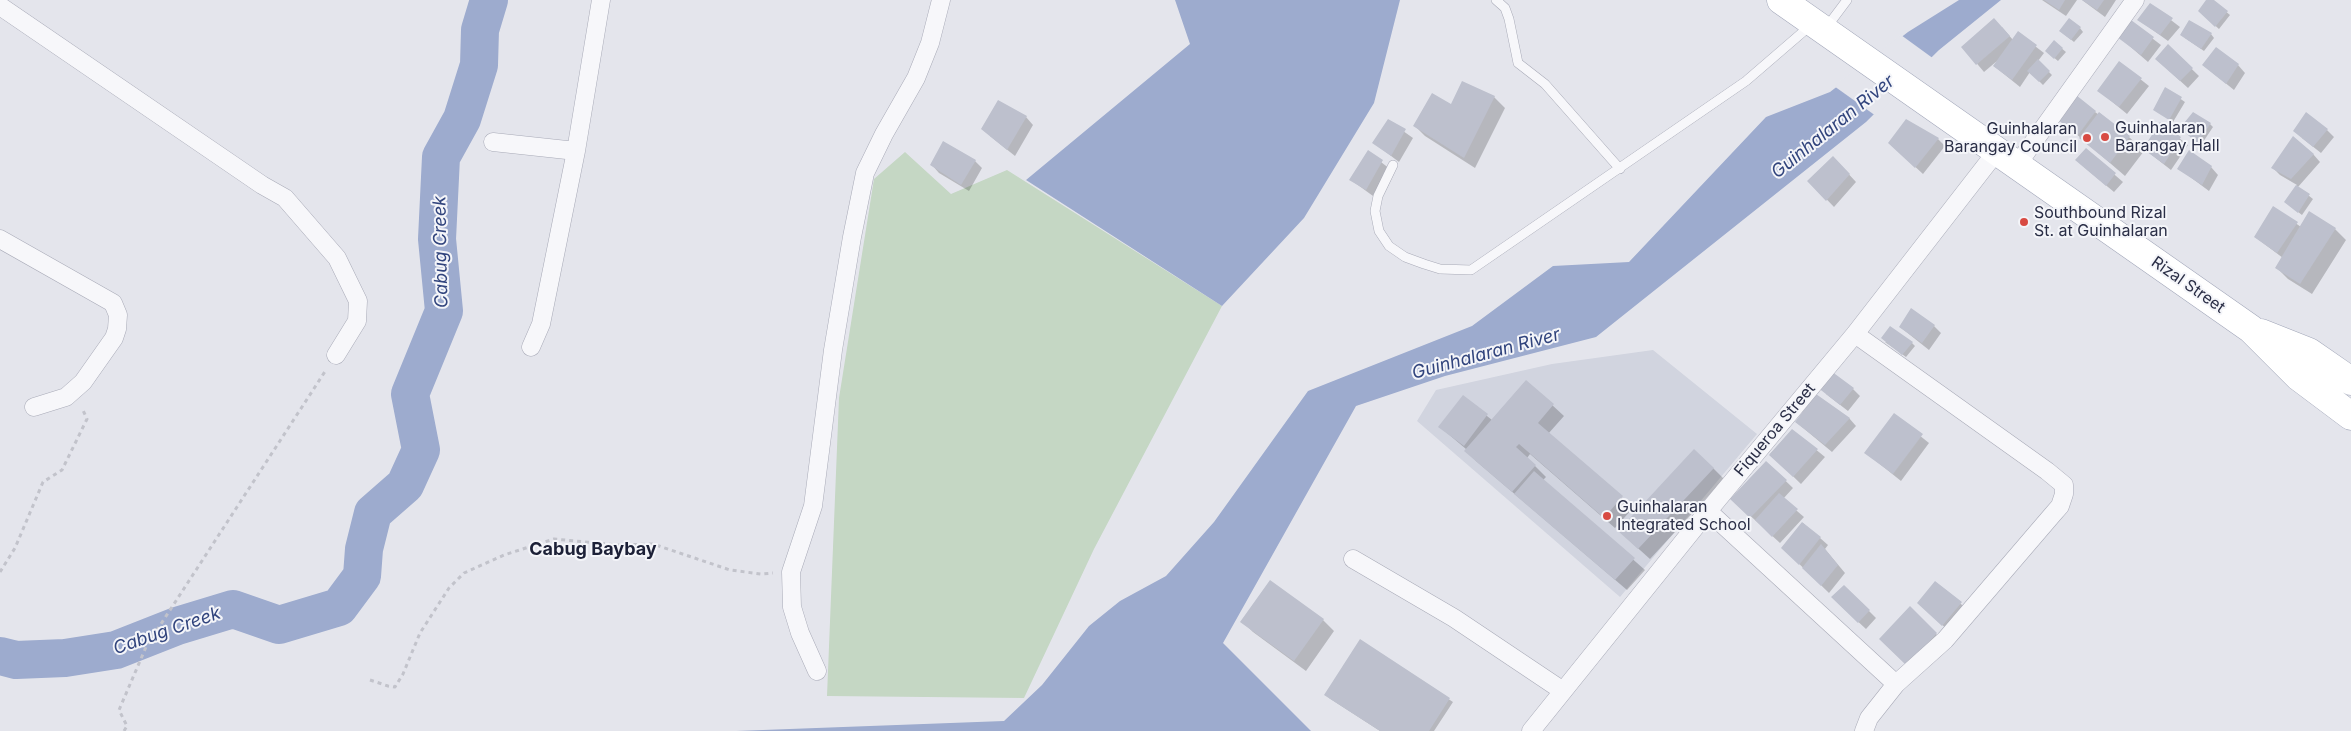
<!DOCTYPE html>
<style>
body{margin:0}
canvas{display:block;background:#e4e5ec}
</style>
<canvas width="2351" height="731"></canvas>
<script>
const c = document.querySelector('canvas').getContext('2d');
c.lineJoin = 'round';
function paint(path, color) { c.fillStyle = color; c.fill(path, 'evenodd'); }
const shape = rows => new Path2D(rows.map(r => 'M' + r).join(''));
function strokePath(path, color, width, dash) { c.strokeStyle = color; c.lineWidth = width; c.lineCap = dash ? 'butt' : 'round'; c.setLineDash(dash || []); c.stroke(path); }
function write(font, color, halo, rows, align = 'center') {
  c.font = font + ' Inter,sans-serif'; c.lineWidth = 4; c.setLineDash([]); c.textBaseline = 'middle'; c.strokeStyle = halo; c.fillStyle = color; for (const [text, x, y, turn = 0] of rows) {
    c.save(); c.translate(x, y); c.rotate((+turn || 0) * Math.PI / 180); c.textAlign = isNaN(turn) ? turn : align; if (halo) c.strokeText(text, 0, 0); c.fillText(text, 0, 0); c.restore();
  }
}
paint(shape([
 [1653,350,1757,434,1620,597,1417,421,1436,390,1552,364]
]), '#d1d4df');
paint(shape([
 [905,152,951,194,1007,170,1222,306,1094,549,1024,698,827,696,839,398,874,179]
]), '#c5d7c4');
paint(shape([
 [1175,0,1400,0,1374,103,1304,218,1222,306,1026,180,1190,44],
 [1959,0,2001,0,1939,50,1866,122,1596,337,1445,376,1356,406,1223,643,1311,731,736,731,1004,721,1042,685,1089,626,1120,601,1166,576,1214,522,1308,391,1472,326,1553,266,1629,262,1766,117,1830,92,1908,32]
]), '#9dabce');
paint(shape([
 [1901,35,1934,59,1876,116,1834,86]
]), '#e4e5ec');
paint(shape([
 [2042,0,2077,0,2066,16],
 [2082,0,2116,0,2105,17],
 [2207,0,2212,0,2230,15,2219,29,2199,11],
 [2150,4,2180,27,2168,41,2139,20],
 [2131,22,2161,45,2148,62,2118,36],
 [2002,27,2013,40,2018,33,2044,53,2038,61,2052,75,2043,85,2030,72,2020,87,1994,66,1997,61,1984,72,1963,47],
 [2080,28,2083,32,2074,42,2064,34],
 [2211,34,2214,38,2204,51,2185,38],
 [2054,42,2066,52,2058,61,2046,51],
 [2168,46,2199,76,2188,88,2156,59],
 [2120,63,2149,86,2127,114,2099,91],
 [2203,65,2238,65,2245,73,2234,90],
 [2166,89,2185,102,2173,122,2155,110],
 [1494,97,1505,108,1475,168,1425,136,1414,125],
 [2095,112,2129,137,2144,151,2125,176,2060,120],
 [1026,117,1033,125,1015,156,990,136],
 [1389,121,1413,138,1399,162,1374,143],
 [2161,124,2188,145,2171,170,2144,149],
 [2210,124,2213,127,2201,145,2182,128],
 [2327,130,2334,137,2321,153,2302,138],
 [1938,139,1945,146,1923,174,1897,150],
 [2086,150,2123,182,2114,192,2084,167],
 [1368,152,1390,169,1373,196,1351,180],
 [2313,154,2320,162,2298,187,2313,199,2302,215,2285,202,2297,185,2280,175,2273,168],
 [1833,157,1856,182,1834,207,1809,181],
 [975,161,982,168,969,191,939,173,932,165],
 [2211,167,2218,175,2209,191,2178,168],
 [2274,208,2301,227,2335,229,2346,240,2312,294,2288,279,2277,268,2283,258,2255,237],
 [1934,326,1941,333,1929,350,1900,327],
 [1885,342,1912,343,1915,346,1906,357],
 [1526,381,1564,416,1548,434,1633,508,1615,528,1530,454,1527,458,1546,477,1543,480,1645,570,1627,590,1476,461,1466,449,1440,427,1463,397,1492,420],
 [1853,389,1860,396,1848,411,1826,394],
 [1894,415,1929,443,1901,481,1866,453],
 [1849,418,1856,426,1832,452,1796,422],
 [1792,430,1825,457,1801,484,1770,454],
 [1766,462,1793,488,1783,499,1804,517,1780,543,1732,499],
 [1713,468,1724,479,1650,559,1631,542],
 [1803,523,1828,545,1825,549,1845,573,1829,593,1790,555],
 [1936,583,1968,610,1950,632,1926,610],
 [1844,586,1876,618,1866,629,1840,605],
 [1910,608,1943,641,1915,672],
 [1323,620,1334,631,1306,671,1253,632,1242,621],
 [1360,641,1453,702,1434,731,1380,731,1329,698]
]), '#0003');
strokePath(shape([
 [0,656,16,660,65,658,116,650,177,626,233,609,279,625,339,607,362,576,364,549,373,513,405,485,421,450,410,394,444,311,437,239,441,157,462,119,479,65,480,30,489,0]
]), '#9dabce', 38);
paint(shape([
 [2044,0,2065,0,2059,10],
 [2082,0,2104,0,2097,10],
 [2206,0,2214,0,2228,11,2215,27,2198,11],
 [2150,3,2173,18,2160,35,2137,20],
 [1994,18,2010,36,1976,65,1961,47],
 [2069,18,2081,27,2071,40,2059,31],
 [2131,20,2154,37,2141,55,2117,37],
 [2189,20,2212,33,2201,49,2180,35],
 [2018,31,2037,45,2012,80,1993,66],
 [2054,40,2063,48,2054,59,2045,51],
 [2168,44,2193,68,2180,81,2155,59],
 [2216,47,2239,64,2226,84,2202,65],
 [2038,59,2050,71,2039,82,2027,71],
 [2119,61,2142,78,2119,107,2097,91],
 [1462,81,1495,96,1464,158,1413,126,1432,93,1451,104],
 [2165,87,2182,97,2169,120,2153,110],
 [2076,95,2096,111,2078,135,2058,120],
 [998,100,1027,116,1007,150,981,129],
 [2099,112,2130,136,2110,163,2079,138],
 [2193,112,2211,123,2197,143,2180,128],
 [2306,112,2328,129,2313,147,2293,131],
 [1388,119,1406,129,1391,156,1372,143],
 [1906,119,1939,138,1915,168,1888,143],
 [2160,122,2181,137,2164,164,2143,149],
 [2293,136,2314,154,2291,179,2271,168],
 [943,141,976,160,961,185,930,165],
 [2086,148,2116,173,2106,186,2075,160],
 [1368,150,1383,160,1366,190,1349,180],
 [2189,150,2212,166,2202,185,2177,169],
 [1833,156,1850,174,1826,201,1807,181],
 [2296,185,2310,194,2298,213,2284,202],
 [2273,206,2298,222,2277,253,2254,237],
 [2309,211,2336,228,2300,284,2275,268],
 [1911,308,1935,325,1922,343,1899,327],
 [1890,326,1913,342,1902,355,1881,338],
 [1831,371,1854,388,1840,405,1817,387],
 [1526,380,1554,404,1538,423,1623,496,1604,518,1519,444,1516,447,1536,465,1512,492,1464,451],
 [1816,394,1850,418,1825,445,1795,422],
 [1463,395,1488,414,1464,446,1438,427],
 [1894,413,1923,434,1893,474,1864,453],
 [1792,429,1818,449,1793,477,1769,455],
 [1694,449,1714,468,1638,549,1618,531],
 [1766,461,1787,480,1750,518,1730,499],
 [1534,471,1635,558,1615,580,1514,494],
 [1779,493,1798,509,1772,537,1755,520],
 [1802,522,1821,537,1799,565,1781,548],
 [1821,544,1838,565,1821,586,1802,568],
 [1270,580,1324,619,1294,661,1240,622],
 [1935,581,1962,602,1942,626,1917,603],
 [1844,585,1870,610,1858,623,1831,597],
 [1910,606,1937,633,1907,666,1879,639],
 [1360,639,1450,698,1429,731,1380,731,1324,695]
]), '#bdc0cd');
const service = shape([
 [1496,0,1505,8,1509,19,1518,63,1545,84,1620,169],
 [1826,28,1847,0],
 [1393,165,1378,196,1375,211,1379,231,1389,246,1405,257,1424,264,1440,269,1471,270,1746,81,1811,25]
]);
const minor = shape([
 [0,6,262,185,285,198,337,258,358,301,357,321,336,355],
 [493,142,576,151,601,0],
 [2017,165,2135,0],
 [0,239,113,303,118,315,117,329,114,338,83,382,66,397,34,407],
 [531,347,541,324,576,151],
 [1708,511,1896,684,1945,640,2053,514,2060,506,2064,494,2064,485,2047,471,1855,334],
 [1353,559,1454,618,1563,691],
 [817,671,800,633,792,607,791,572,813,506,833,350,852,237,865,173,884,134,916,78,930,43,941,0],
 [1531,731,1708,511,1855,334,1997,151],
 [1864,731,1869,718,1896,684]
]);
const primary = shape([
 [1781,0,2251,329,2299,377,2351,416],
 [2261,333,2309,352,2351,381]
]);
strokePath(service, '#a8aab7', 10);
strokePath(minor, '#a8aab7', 19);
strokePath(primary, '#a2a7b9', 29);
strokePath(shape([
 [0,572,15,548,43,482,62,470,87,419,82,408],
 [370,680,388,686,395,687,403,674,420,633,449,588,464,573,504,555,554,539,617,545,653,544,730,570,761,574,773,573],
 [124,731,127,726,119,710,146,647,326,370]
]), '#c2c3cb', 3, [4, 4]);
strokePath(service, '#f7f7fa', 9);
strokePath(minor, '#f7f7fa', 18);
strokePath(primary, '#fff', 28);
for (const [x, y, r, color] of [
 [2105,137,5,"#d84a42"],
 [2087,138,5,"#d84a42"],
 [2024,222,5,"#d84a42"],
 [1607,516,5,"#d84a42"]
]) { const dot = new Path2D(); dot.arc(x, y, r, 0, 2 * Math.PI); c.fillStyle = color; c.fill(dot); strokePath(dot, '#f4f5f9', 2); }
write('16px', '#2a2e46', '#f4f5f9', [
 ["Guinhalaran",2115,128],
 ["Barangay Hall",2115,146],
 ["Guinhalaran",2077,129,"right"],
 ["Barangay Council",2077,147,"right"],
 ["Southbound Rizal",2034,213],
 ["St. at Guinhalaran",2034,231],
 ["Guinhalaran",1617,507],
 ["Integrated School",1617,525]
], 'left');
write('16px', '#2a2e46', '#f4f5f9', [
 ["Rizal Street",2188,285,35],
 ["Fiqueroa Street",1775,430,-50]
]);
write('italic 18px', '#31447d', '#f4f5f9', [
 ["Guinhalaran River",1833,127,-39],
 ["Cabug Creek",441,252,-91],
 ["Guinhalaran River",1486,354,-15],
 ["Cabug Creek",167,631,-19]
]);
write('bold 18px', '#1c2037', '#f4f5f9', [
 ["Cabug Baybay",593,550]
]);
</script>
